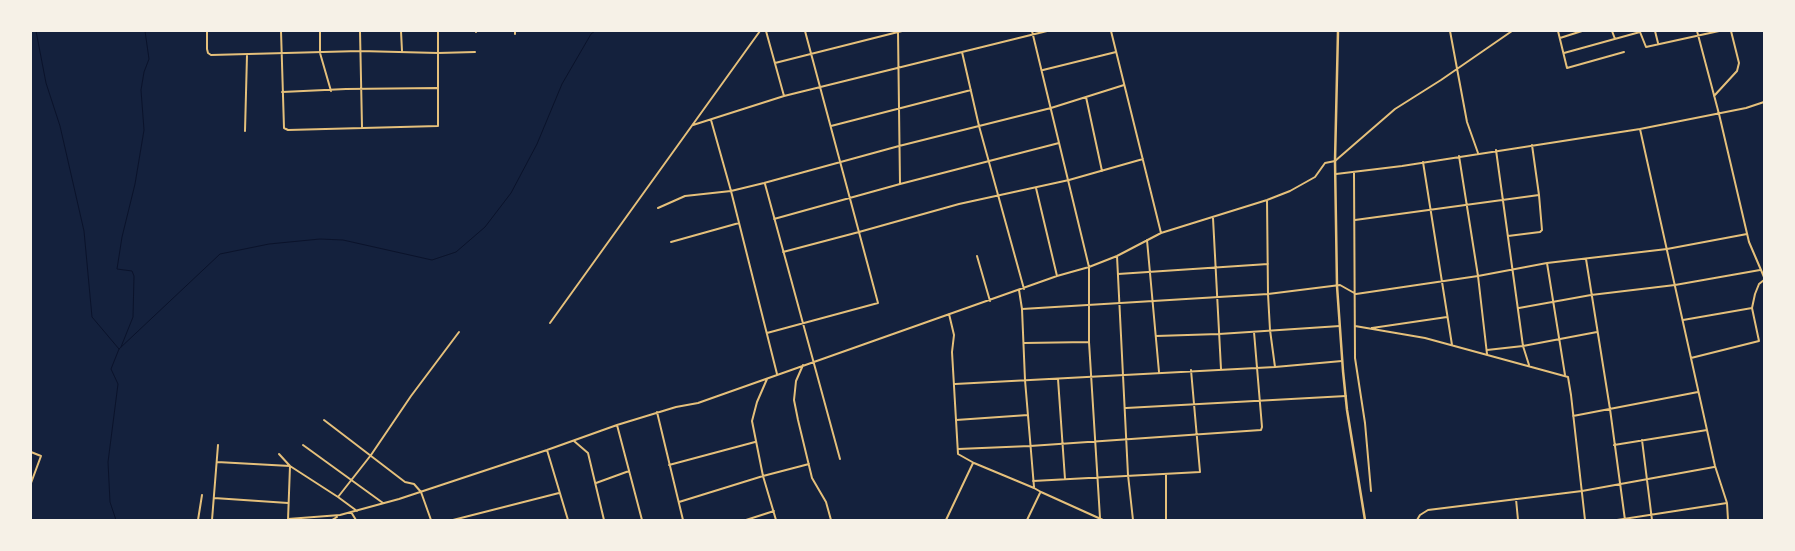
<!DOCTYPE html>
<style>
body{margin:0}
#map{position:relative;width:1795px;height:551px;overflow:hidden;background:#14213d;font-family:Figtree,sans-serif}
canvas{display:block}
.frame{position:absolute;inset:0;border:32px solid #f6f1e7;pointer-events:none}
</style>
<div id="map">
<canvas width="1795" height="551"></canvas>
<div class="frame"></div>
</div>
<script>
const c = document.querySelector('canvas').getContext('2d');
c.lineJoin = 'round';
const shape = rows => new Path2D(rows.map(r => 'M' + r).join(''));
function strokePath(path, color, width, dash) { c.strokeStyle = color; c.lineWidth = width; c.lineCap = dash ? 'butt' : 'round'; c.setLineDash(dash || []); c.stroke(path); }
strokePath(shape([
 [36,31,46,83,60,126,84,231,92,317,119,349],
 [121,347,133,317,134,276,132,271,117,269,122,237,135,184,144,130,141,90,144,72,149,59,145,31],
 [116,520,110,502,108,462,118,384,111,369,119,349,220,254,269,244,320,239,343,240,432,260,456,252,485,227,511,193,537,144,562,84,591,34,595,31]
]), '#0b132b', 1);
strokePath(shape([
 [207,31,207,49,208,53,211,55,360,51,438,53,475,52],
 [281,31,284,128,288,130,438,126,438,31],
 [320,31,320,53,331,91],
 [360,31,362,127],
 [401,31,402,51],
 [476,31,476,32],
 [515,31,515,34],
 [766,31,784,96],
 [1032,31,1089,267,1089,342,1100,518],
 [1111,31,1161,233],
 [1450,31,1467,122,1478,153],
 [1558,31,1567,68,1624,52],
 [1612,31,1615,39],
 [1655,31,1658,43],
 [1697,31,1719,114,1749,242,1764,277],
 [898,32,900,184],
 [1560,38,1582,31],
 [962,52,979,126,1024,289],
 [1564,53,1640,32,1646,47,1719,31],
 [775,63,902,31],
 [1043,70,1116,52],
 [282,92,346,89,437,88],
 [1714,96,1737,71,1739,63,1731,31],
 [1086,97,1102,171],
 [711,120,731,191,777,374],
 [693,125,784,96,1047,31],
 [831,126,971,90],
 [1640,129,1715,466,1727,503,1728,520],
 [245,131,247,55],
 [1496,150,1523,346,1529,365],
 [1459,156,1478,276,1487,354],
 [1423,162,1452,345],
 [1354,173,1355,358,1365,423,1371,491],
 [1336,174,1402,166,1640,129,1746,108,1764,102],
 [765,184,840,459],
 [1036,188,1057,276],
 [1267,200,1268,294,1270,330,1275,367],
 [658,208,685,196,731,191,764,183,899,146,1051,108,1124,85],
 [1213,218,1221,369],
 [774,219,900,184,1059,143],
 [1355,220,1539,195],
 [1508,236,1540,232,1542,230,1539,195,1532,145],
 [1147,240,1159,372],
 [671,242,739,223],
 [783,252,859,232,959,204,1069,180,1143,159],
 [977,256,990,301],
 [1117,256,1128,475,1133,520],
 [1586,259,1610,409,1625,520],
 [1547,263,1565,375],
 [1118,274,1268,264],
 [1019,290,1022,309,1025,380,1034,487],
 [1519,308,1591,295,1675,285,1760,270],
 [1022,309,1268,294,1340,285,1356,294,1478,276,1547,263,1667,249,1747,234],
 [949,314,954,335,952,352,958,454,974,463,1034,488,1041,492,1103,520],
 [1683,320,1752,308],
 [550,323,760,31],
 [1355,326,1425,338,1568,377,1571,395,1585,520],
 [1372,328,1447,317],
 [767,333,878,303,805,31],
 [1156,336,1219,334,1340,326],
 [1024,343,1089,342],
 [1487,350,1523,346,1597,332],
 [1691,358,1759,341,1752,308,1755,294,1759,284,1764,280],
 [803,365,796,381,794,400,798,420,812,478,826,502,831,520],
 [767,379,757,402,752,421,763,476,776,520],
 [1058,379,1065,479],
 [955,384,1275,367,1342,361],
 [1126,408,1346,396],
 [657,412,683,520],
 [1573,416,1698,392],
 [324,420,405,482,414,484,421,492,431,520],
 [956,420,1028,415],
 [617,425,642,520],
 [1642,440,1652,520],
 [574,441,588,453,604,520],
 [303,445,383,503],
 [1614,445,1707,430],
 [958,449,1030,446,1261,430,1262,427,1254,332],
 [547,450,568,520],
 [31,452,41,456,31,483],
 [279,454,290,466,338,497,357,511],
 [217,462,290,466,288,520],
 [669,465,755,442],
 [1166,475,1166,520],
 [1033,481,1200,472,1191,370],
 [596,483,629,471],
 [338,497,371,455,411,396,459,332],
 [214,498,288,503],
 [1516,499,1518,520],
 [679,502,763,476,809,464],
 [351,512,356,520],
 [288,519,340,515,399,499,547,450,617,425,676,407,698,403,1057,276,1089,267,1117,256,1161,233,1267,200,1290,191,1315,177,1325,163,1335,161,1395,109,1441,80,1512,31],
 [198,520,202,495],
 [212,520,218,445],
 [332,520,337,517],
 [453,520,559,493],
 [746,520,774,511],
 [946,520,973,463],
 [1027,520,1040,493],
 [1417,520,1420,515,1428,510,1582,491,1714,467],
 [1617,520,1727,503]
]), '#e5c07b', 2);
strokePath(shape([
 [1338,31,1335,161,1337,286,1343,371,1347,410,1365,520]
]), '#e5c07b', 2.5);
</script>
